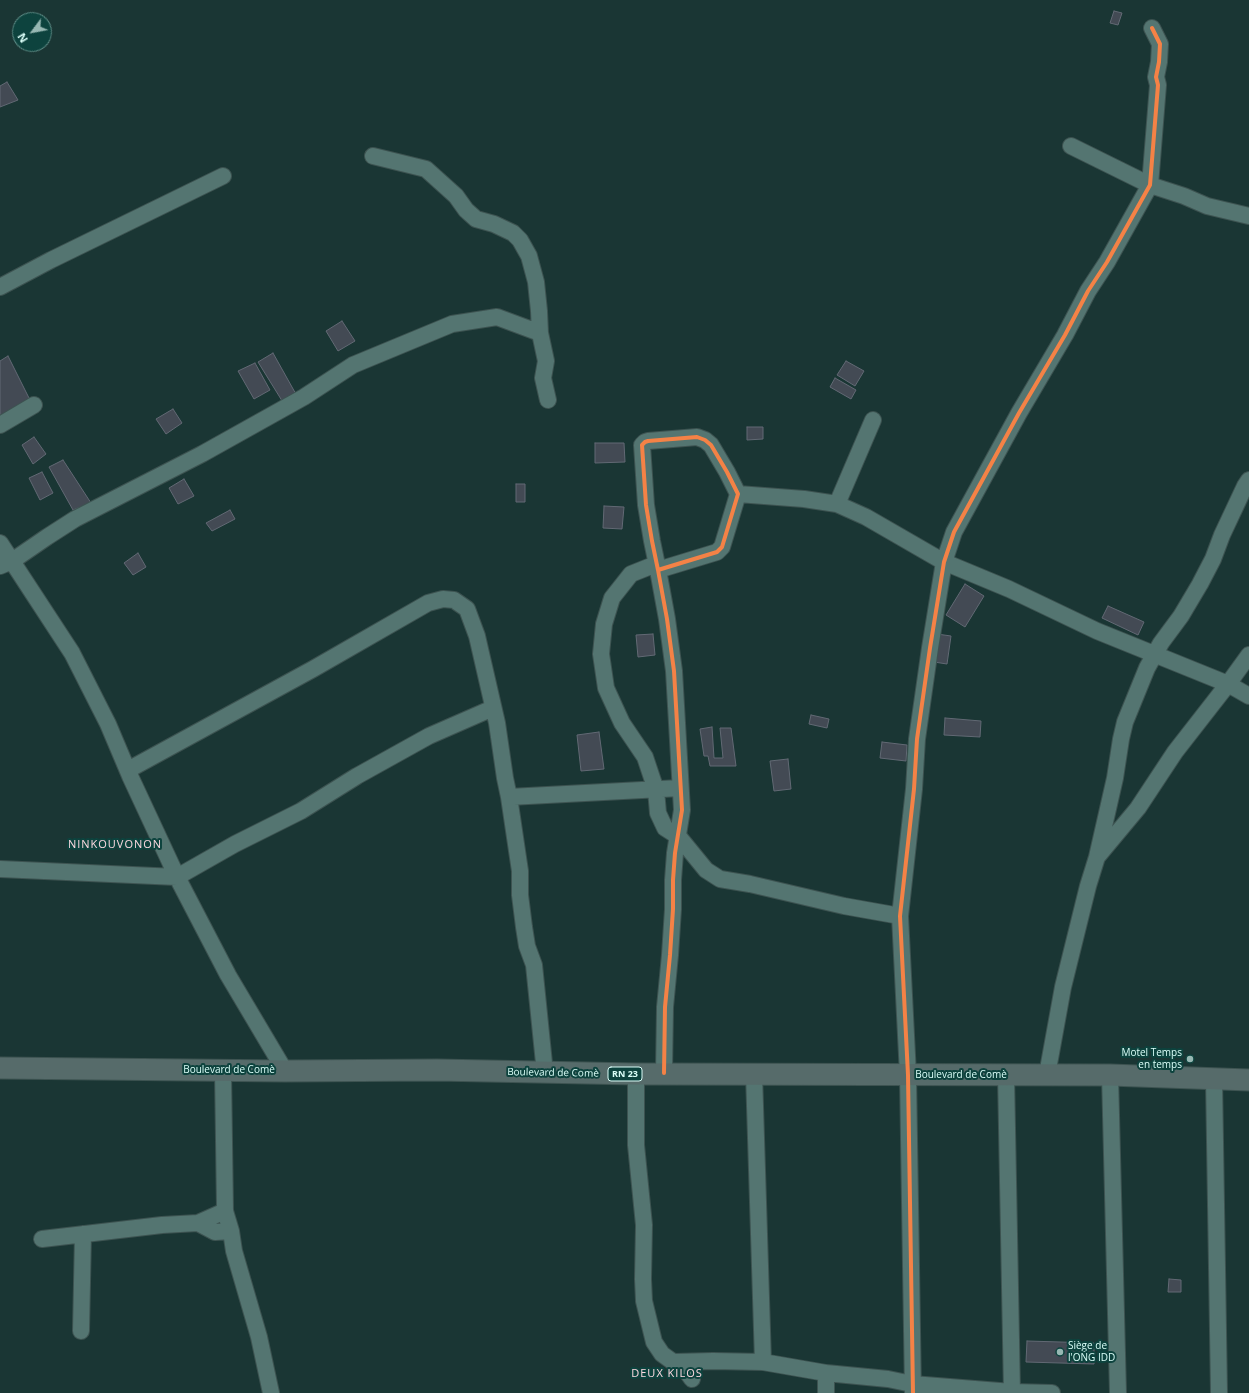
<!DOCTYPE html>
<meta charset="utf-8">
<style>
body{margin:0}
#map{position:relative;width:1249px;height:1393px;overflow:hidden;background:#1a3634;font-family:"Open Sans",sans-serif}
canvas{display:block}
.north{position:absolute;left:12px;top:12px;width:40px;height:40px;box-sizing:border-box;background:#0d433e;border:1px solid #5f8e88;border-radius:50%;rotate:238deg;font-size:11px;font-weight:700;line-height:16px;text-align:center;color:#dafef8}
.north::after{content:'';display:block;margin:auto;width:14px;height:18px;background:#97b8b3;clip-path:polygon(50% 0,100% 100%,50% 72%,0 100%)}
</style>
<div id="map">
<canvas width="1249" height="1393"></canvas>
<div class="north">N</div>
</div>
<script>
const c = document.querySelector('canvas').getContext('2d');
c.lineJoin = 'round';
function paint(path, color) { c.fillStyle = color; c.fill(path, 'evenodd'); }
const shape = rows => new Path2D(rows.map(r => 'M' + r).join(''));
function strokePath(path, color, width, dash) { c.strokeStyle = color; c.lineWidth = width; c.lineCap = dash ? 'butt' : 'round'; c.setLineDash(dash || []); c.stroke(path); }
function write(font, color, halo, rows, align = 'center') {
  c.font = font + ' "Open Sans",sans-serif'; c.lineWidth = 4; c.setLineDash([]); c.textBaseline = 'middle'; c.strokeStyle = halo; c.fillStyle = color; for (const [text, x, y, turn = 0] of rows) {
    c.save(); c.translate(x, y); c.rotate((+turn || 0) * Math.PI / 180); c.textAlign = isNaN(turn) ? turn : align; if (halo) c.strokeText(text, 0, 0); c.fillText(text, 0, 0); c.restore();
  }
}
const building = shape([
 [1114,11,1122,13,1118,25,1110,23,1114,11],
 [7,82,18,100,0,107,0,86,7,82],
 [342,321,355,341,338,351,326,331,342,321],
 [273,353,297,396,284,404,258,362,273,353],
 [8,356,31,402,0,417,0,361,8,356],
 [846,361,864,371,855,386,837,375,846,361],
 [255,363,270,390,254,399,238,371,255,363],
 [835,378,856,390,851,399,830,387,835,378],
 [173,409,182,423,166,434,156,419,173,409],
 [747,427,763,427,763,439,747,440,747,427],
 [34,437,46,454,33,464,22,445,34,437],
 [595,443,624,443,625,462,595,463,595,443],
 [63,460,91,503,73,510,49,467,63,460],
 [42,472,53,493,40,500,29,478,42,472],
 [184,479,194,496,178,504,169,488,184,479],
 [516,484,525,484,525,502,516,502,516,484],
 [604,506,624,507,622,529,603,528,604,506],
 [230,510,235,519,212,531,206,523,230,510],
 [138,553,146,567,133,575,124,563,138,553],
 [965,584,984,596,965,627,946,615,965,584],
 [1108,606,1144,622,1138,635,1102,618,1108,606],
 [653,634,655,655,638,657,636,635,653,634],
 [937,634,951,636,947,664,934,662,937,634],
 [811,715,829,719,827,728,809,724,811,715],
 [945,718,981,721,980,737,944,735,945,718],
 [712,727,714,758,723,758,720,728,731,728,736,766,710,766,708,756,704,756,700,729,712,727],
 [599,732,604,769,581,771,577,735,599,732],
 [882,742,907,745,906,761,880,758,882,742],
 [788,759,791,789,774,791,770,761,788,759],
 [1169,1279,1181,1280,1181,1292,1168,1292,1169,1279],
 [1027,1341,1094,1343,1094,1364,1026,1362,1027,1341]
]);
paint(building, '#434a54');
strokePath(building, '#626974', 1);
const minor = shape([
 [1071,146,1150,185,1184,196,1207,206,1249,216],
 [0,287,51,260,223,176],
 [540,333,546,361,543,378,548,400],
 [0,425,34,405],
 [738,494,804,499,837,504,866,517,944,562,1009,589,1097,631,1228,684,1249,696],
 [837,504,873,420],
 [0,543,72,653,108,724,130,776,177,877,228,975,285,1071],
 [656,564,631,574,612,598,604,624,601,654,606,688,622,723,645,757,656,790,658,813,665,828,679,837,706,870,720,879,750,884,844,906,900,916],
 [0,566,12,561,47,537,75,519,202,454,304,397,353,365,452,324,497,317,540,333,539,311,536,282,529,256,520,240,513,233,494,224,476,219,466,210,456,196,426,169,373,156],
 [658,570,717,552,722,547,738,494,727,472,711,445,705,440,697,437,648,441,645,442,642,445,646,505,652,541,658,570,667,619,674,671,682,810,675,853,673,880,673,909,670,955,665,1007,664,1073],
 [128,770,313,669,428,603,443,599,454,600,467,609,477,636,497,723,505,778,509,797,520,871,520,895,524,927,527,946,534,965,545,1073],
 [509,797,680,788],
 [1098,856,1138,808,1175,752,1228,684,1249,655],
 [0,869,177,877,235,844,301,811,357,776,429,736,493,708],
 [636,1074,636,1145,644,1225,643,1279,644,1301,654,1342,662,1354,687,1372,692,1379],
 [754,1074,763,1362],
 [1006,1075,1012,1393],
 [1047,1075,1063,987,1088,886,1097,857,1115,778,1121,739,1125,722,1147,668,1161,643,1181,616,1200,584,1213,559,1222,535,1245,486,1249,480],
 [1110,1075,1118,1393],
 [1214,1079,1219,1393],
 [225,1211,231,1231,234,1251,259,1337,271,1393],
 [198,1223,225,1211,223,1071],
 [42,1239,162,1225,198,1223,215,1232,231,1231],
 [81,1331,83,1234],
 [674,1362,713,1361,763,1362,826,1373,888,1379,912,1384,1012,1392,1052,1393],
 [826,1393,826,1373],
 [913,1393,908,1075,900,916,914,789,917,739,930,648,944,562,954,532,1019,413,1065,335,1088,291,1107,262,1150,185,1158,85,1156,77,1159,62,1160,44,1152,28]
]);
const major = shape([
 [0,1068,285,1071,437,1070,636,1074,1110,1075,1249,1080]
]);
strokePath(minor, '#3d5351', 18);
strokePath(major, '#3d5351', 23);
strokePath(minor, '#547571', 16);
strokePath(major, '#566b6a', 21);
strokePath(shape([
 [658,570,717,552,722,547,738,494,727,472,711,445,705,440,697,437,648,441,645,442,642,445,646,505,652,541,658,570,667,619,674,671,682,810,675,853,673,880,673,909,670,955,665,1007,664,1073],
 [913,1393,908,1075,900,916,914,789,917,739,930,648,944,562,954,532,1019,413,1065,335,1088,291,1107,262,1150,185,1158,85,1156,77,1159,62,1160,44,1152,28]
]), '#f48246', 4);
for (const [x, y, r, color] of [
 [1190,1059,4,"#97b8b3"],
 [1060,1352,4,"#97b8b3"]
]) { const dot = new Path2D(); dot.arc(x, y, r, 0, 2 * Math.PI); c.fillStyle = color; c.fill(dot); strokePath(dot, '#0d433e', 1.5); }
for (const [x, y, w] of [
 [625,1074,34]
]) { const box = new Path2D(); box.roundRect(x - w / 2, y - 7, w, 14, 3); c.fillStyle = '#0d433e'; c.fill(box); strokePath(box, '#dafef8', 1); }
write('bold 9px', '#dafef8', null, [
 ["RN 23",625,1074]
]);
write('10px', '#dafef8', '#0d433e', [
 ["Motel Temps",1182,1053],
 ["en temps",1182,1065],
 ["Siège de",1068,1346,"left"],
 ["l'ONG IDD",1068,1358,"left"]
], 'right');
write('10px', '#dafef8', '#0d433e', [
 ["Boulevard de Comè",229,1070],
 ["Boulevard de Comè",553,1073,1],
 ["Boulevard de Comè",961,1075]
]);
c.letterSpacing = '1px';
write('11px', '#fcd9e0', '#0d433e', [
 ["NINKOUVONON",115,845],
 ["DEUX KILOS",667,1374]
]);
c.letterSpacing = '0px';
</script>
